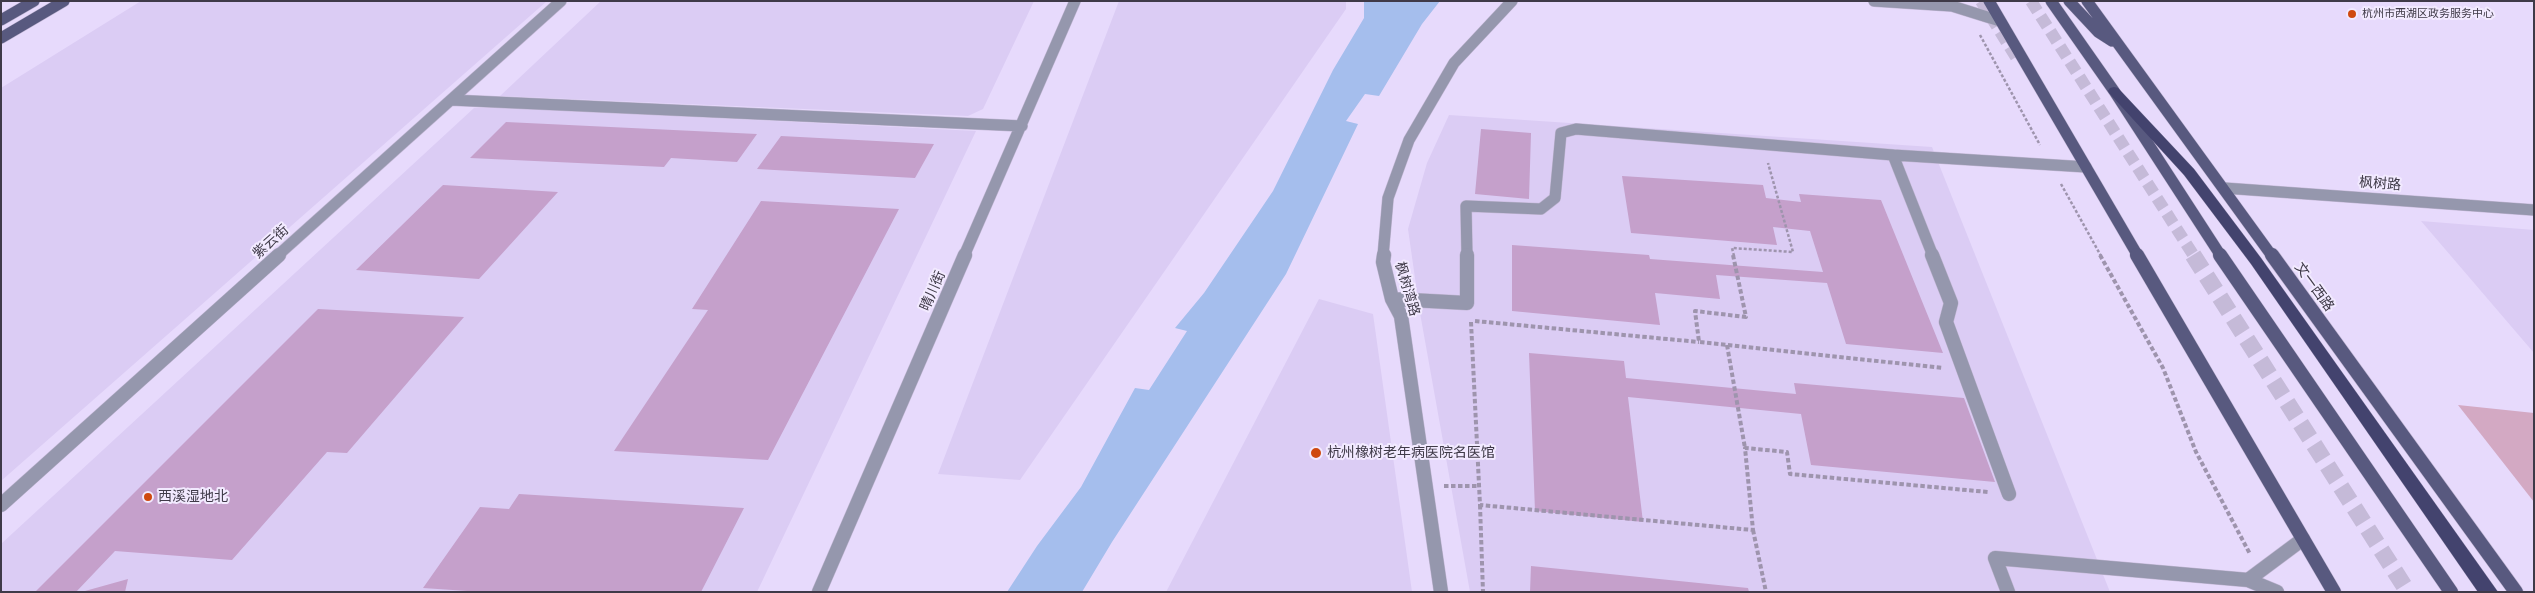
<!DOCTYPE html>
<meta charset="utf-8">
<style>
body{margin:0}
#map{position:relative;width:2535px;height:593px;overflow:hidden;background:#e7dafc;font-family:"Roboto Serif",serif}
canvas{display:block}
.frame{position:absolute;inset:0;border:2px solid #3f3a48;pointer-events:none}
</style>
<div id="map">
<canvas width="2535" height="593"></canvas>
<div class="frame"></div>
</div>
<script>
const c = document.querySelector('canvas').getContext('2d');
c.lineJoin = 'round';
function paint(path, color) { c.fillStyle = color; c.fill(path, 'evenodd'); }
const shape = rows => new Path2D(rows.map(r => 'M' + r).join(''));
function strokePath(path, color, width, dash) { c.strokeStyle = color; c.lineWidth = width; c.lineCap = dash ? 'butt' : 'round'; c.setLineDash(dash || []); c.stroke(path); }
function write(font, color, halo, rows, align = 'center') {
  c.font = font + ' "Roboto Serif","Noto Sans SC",serif'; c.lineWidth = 4; c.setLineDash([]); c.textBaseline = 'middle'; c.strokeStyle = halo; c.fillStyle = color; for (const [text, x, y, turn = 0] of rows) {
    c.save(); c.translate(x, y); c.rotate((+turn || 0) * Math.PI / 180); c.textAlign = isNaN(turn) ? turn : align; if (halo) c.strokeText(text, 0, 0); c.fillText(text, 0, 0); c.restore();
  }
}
paint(shape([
 [141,1,547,1,1,481,1,88],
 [601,1,1034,1,983,109,968,116,500,96],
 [1119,1,1346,1,1346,9,1020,480,938,474],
 [495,107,976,131,757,592,1,592,1,544,474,108],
 [1449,115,1932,147,2110,592,1470,592,1420,313,1408,229,1427,163],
 [2421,221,2534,230,2534,353],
 [1319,299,1373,314,1412,592,1166,592]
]), '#dbccf4');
paint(shape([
 [2458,405,2534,413,2534,502]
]), '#d3a9c3');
paint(shape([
 [1364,1,1440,1,1422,24,1379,96,1365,94,1346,121,1358,124,1286,274,1112,542,1082,592,1007,592,1037,546,1081,487,1135,388,1149,390,1187,331,1175,328,1204,293,1273,191,1333,70,1364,18]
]), '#a5beed');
paint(shape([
 [506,122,757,134,737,162,671,158,664,167,470,158],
 [1481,129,1531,133,1529,199,1475,194],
 [781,136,934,144,915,178,757,169],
 [1622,176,1763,185,1766,198,1801,202,1799,194,1881,200,1943,353,1846,344,1827,283,1716,275,1720,299,1655,293,1660,325,1512,311,1512,245,1649,255,1650,259,1823,272,1810,231,1773,227,1777,245,1631,233],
 [443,185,558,192,479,279,356,270],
 [761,201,899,209,768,460,614,451,708,310,692,309],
 [318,309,464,317,347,453,327,452,232,560,115,551,76,592,35,592],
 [1529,353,1624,361,1626,378,1796,394,1794,383,1964,398,1995,482,1811,465,1801,414,1628,397,1643,522,1535,511],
 [519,494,744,508,701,592,482,592,423,588,480,507,509,509],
 [1531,566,1748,588,1749,592,1530,592],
 [128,579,125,592,85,592,85,591]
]), '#c5a0cb');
strokePath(shape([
 [1981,1,2016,57],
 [2031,1,2194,256]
]), '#c5bad8', 12, [12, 6]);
strokePath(shape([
 [2193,255,2408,592]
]), '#c5bad8', 17, [17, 8]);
const minorFar1 = shape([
 [1874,1,1952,6,2000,21],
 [451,100,1022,126],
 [1893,155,2086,167],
 [2224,188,2534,210],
 [277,256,561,1],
 [964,256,1075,1],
 [1383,256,1388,198,1409,140,1454,63,1512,1],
 [1467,256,1466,206,1541,209,1555,198,1561,133,1576,129,1893,155,1933,256]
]);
const minor = shape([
 [1384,255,1383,262,1392,299,1401,316,1441,592],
 [1932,255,1951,303,1946,322,2009,494],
 [1392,299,1467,303,1467,255],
 [1,505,279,255],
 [2248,580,2303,539],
 [819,592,965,255],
 [2008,592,1995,558,2248,580,2277,592]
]);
const majorFar1 = shape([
 [1989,1,2138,256],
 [2051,1,2114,91,2221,256],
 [2069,1,2098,32,2112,41],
 [2087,1,2272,256],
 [1,20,34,1],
 [1,38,64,1]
]);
const major = shape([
 [2137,255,2334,592],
 [2220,255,2451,592],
 [2272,255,2516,592]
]);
const highway = shape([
 [2114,87,2118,88,2194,169,2261,258,2498,592,2478,592,2251,264,2184,175,2110,94,2108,91,2110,88,2114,87]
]);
strokePath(minorFar1, '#c2b7d4', 12);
strokePath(minor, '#c2b7d4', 15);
strokePath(majorFar1, '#c2b7d4', 12);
strokePath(major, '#c2b7d4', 15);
strokePath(highway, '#c2b7d4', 1);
strokePath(shape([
 [1980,35,2040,145],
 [2061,184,2101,256],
 [1734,256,1732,248,1793,252,1768,163]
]), '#9e94ad', 2.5, [3, 2]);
strokePath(shape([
 [1733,255,1746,317,1695,311,1699,342,1943,368],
 [2100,255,2163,368,2196,452,2250,554],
 [1475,321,1699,342],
 [1471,322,1480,505,1753,530,1745,448,1787,452,1790,474,1988,492],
 [1727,345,1745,448],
 [1444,486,1479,486],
 [1480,505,1483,592],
 [1753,530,1766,592]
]), '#9e94ad', 4, [4.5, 2.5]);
strokePath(minorFar1, '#9597ad', 11);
strokePath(minor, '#9597ad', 14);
strokePath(majorFar1, '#58597f', 11);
strokePath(major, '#58597f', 14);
paint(highway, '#43436e');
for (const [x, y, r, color] of [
 [2352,14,5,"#cf490f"],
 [1316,453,6,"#cf490f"],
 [148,497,5,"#cf490f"]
]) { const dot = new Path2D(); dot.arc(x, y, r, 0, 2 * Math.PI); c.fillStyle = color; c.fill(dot); strokePath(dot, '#f2eaff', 2); }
write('11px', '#3f3a48', '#f2eaff', [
 ["杭州市西湖区政务服务中心",2362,14]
], 'left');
write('14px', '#3f3a48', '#f2eaff', [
 ["枫树路",2380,184,4],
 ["紫云街",271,242,-42],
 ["文一西路",2314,287,54],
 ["枫树湾路",1407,289,74],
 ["晴川街",933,291,-66]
]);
write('14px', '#3f3a48', '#f2eaff', [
 ["杭州橡树老年病医院名医馆",1327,453],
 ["西溪湿地北",158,497]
], 'left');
</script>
